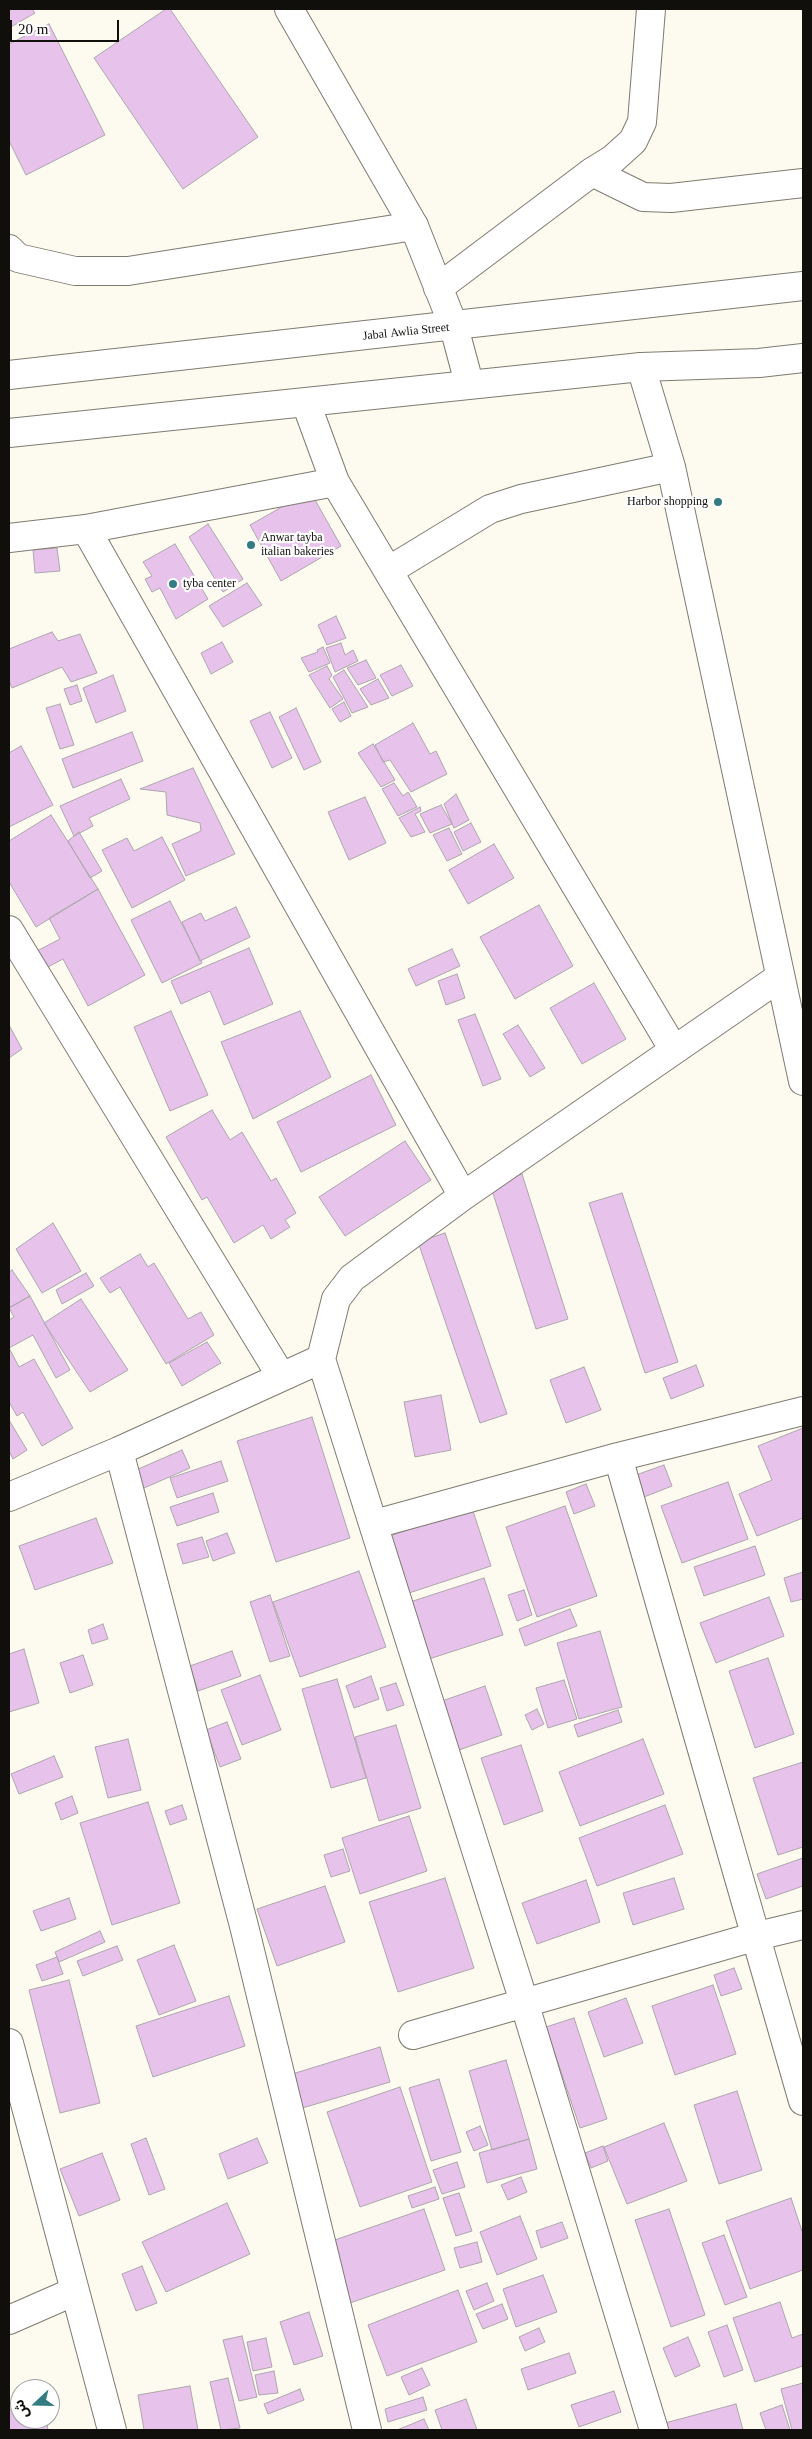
<!DOCTYPE html>
<meta charset="utf-8">
<style>
body{margin:0}
#map{position:relative;width:812px;height:2439px;overflow:hidden;background:#fdfaef;font-family:"Times New Roman","Noto Sans Arabic",serif}
canvas{display:block}
.frame{position:absolute;inset:0;border:10px solid #100f0c;pointer-events:none}
.north{position:absolute;left:10px;top:2379px;width:50px;height:50px;box-sizing:border-box;background:#fff;border:1px solid #9f9f9e;border-radius:50%;rotate:249deg;font-size:14px;font-weight:700;line-height:20px;text-align:center;color:#100f0c}
.north::after{content:'';display:block;margin:auto;width:18px;height:22px;background:#337c81;clip-path:polygon(50% 0,100% 100%,50% 72%,0 100%)}
.scale{position:absolute;left:10px;top:20px;width:109px;height:22px;box-sizing:border-box;border:2px solid #100f0c;border-top:0;padding-left:6px;font-size:15px;line-height:18px;white-space:nowrap;color:#100f0c;-webkit-text-stroke:4px #fff;paint-order:stroke}
</style>
<div id="map">
<canvas width="812" height="2439"></canvas>
<div class="frame"></div>
<div class="north">ش</div>
<div class="scale">20 m</div>
</div>
<script>
const c = document.querySelector('canvas').getContext('2d');
c.lineJoin = 'round';
function paint(path, color) { c.fillStyle = color; c.fill(path, 'evenodd'); }
const shape = rows => new Path2D(rows.map(r => 'M' + r).join(''));
function strokePath(path, color, width, dash) { c.strokeStyle = color; c.lineWidth = width; c.lineCap = dash ? 'butt' : 'round'; c.setLineDash(dash || []); c.stroke(path); }
function write(font, color, halo, rows, align = 'center') {
  c.font = font + ' "Times New Roman",serif'; c.lineWidth = 4.5; c.setLineDash([]); c.textBaseline = 'middle'; c.strokeStyle = halo; c.fillStyle = color; for (const [text, x, y, turn = 0] of rows) {
    c.save(); c.translate(x, y); c.rotate((+turn || 0) * Math.PI / 180); c.textAlign = isNaN(turn) ? turn : align; if (halo) c.strokeText(text, 0, 0); c.fillText(text, 0, 0); c.restore();
  }
}
const building = shape([
 [9,9,32,9,35,13,9,28,9,9],
 [166,9,170,9,258,137,183,189,94,58,166,9],
 [49,24,105,135,26,175,9,141,9,44,49,24],
 [310,491,341,546,281,581,250,525,310,491],
 [208,524,243,579,223,592,189,537,208,524],
 [175,544,208,599,176,619,160,588,152,592,145,579,152,576,143,562,175,544],
 [57,548,60,571,35,573,33,550,57,548],
 [247,583,262,605,223,627,209,606,247,583],
 [336,616,346,638,327,645,318,625,336,616],
 [52,632,58,641,80,634,97,673,71,682,62,667,12,688,9,681,9,649,52,632],
 [222,642,233,662,211,674,201,653,222,642],
 [341,643,345,655,353,650,358,661,335,672,326,648,341,643],
 [323,647,330,663,309,672,301,658,318,652,317,650,323,647],
 [366,660,376,678,358,685,347,668,366,660],
 [401,665,413,686,392,696,380,675,401,665],
 [327,666,332,675,329,679,343,699,330,708,309,675,327,666],
 [344,670,368,707,352,713,333,677,344,670],
 [113,675,126,711,96,723,83,688,113,675],
 [378,679,389,698,371,705,360,689,378,679],
 [77,685,82,701,70,705,64,689,77,685],
 [344,702,351,716,340,722,332,709,344,702],
 [60,704,74,745,60,749,46,708,60,704],
 [296,708,321,762,304,770,279,717,296,708],
 [270,712,292,758,272,768,250,721,270,712],
 [413,723,430,754,436,751,447,774,411,792,390,760,383,762,375,745,413,723],
 [132,732,143,761,73,788,62,759,132,732],
 [373,744,395,780,381,787,358,753,373,744],
 [21,746,53,805,9,827,9,753,21,746],
 [193,768,235,854,186,876,172,844,201,831,200,823,167,815,166,792,140,789,193,768],
 [121,779,130,799,89,818,93,826,74,836,60,806,121,779],
 [394,783,403,796,408,792,417,807,398,816,382,789,394,783],
 [456,794,469,820,454,828,444,804,456,794],
 [365,797,386,843,349,860,328,812,365,797],
 [441,805,452,824,430,833,420,814,441,805],
 [420,807,421,811,415,814,425,832,411,837,399,818,420,807],
 [51,815,98,889,36,927,9,882,9,841,51,815],
 [471,823,481,842,463,851,454,832,471,823],
 [449,828,462,854,447,861,433,835,449,828],
 [79,832,102,871,90,878,68,841,79,832],
 [162,837,185,880,132,908,102,850,127,838,134,851,162,837],
 [494,844,514,878,468,904,449,870,494,844],
 [98,889,145,975,88,1006,63,959,44,969,35,952,60,939,49,918,98,889],
 [170,901,202,963,162,983,131,920,170,901],
 [539,905,573,966,515,999,480,937,539,905],
 [236,907,250,937,200,961,182,922,201,913,205,921,236,907],
 [249,948,273,1004,224,1025,210,991,181,1004,171,981,249,948],
 [452,949,460,966,416,986,408,969,452,949],
 [457,974,465,998,446,1005,438,981,457,974],
 [594,983,626,1039,582,1064,550,1008,594,983],
 [171,1011,208,1095,170,1111,134,1027,171,1011],
 [300,1011,331,1077,253,1119,221,1042,300,1011],
 [475,1014,501,1079,483,1086,458,1020,475,1014],
 [9,1025,22,1049,9,1058,9,1025],
 [518,1025,545,1068,530,1077,503,1034,518,1025],
 [371,1075,396,1125,301,1172,277,1122,371,1075],
 [212,1110,230,1140,242,1132,271,1181,276,1178,296,1213,285,1220,290,1227,271,1239,263,1225,234,1243,207,1197,202,1200,166,1137,212,1110],
 [405,1141,431,1180,345,1236,319,1197,405,1141],
 [522,1174,568,1319,536,1329,490,1184,522,1174],
 [622,1193,678,1362,645,1373,589,1203,622,1193],
 [53,1223,81,1271,42,1293,16,1249,53,1223],
 [445,1233,507,1414,480,1423,418,1242,445,1233],
 [140,1254,148,1267,154,1263,188,1319,201,1312,214,1335,166,1364,120,1287,110,1293,100,1278,140,1254],
 [12,1270,30,1296,9,1308,9,1272,12,1270],
 [86,1273,94,1286,62,1304,56,1290,86,1273],
 [30,1296,70,1370,56,1378,33,1335,9,1348,9,1320,14,1317,9,1308,30,1296],
 [81,1299,128,1370,90,1392,44,1323,81,1299],
 [207,1342,221,1363,182,1386,169,1363,207,1342],
 [9,1348,19,1367,34,1359,73,1428,42,1446,23,1412,17,1416,9,1402,9,1348],
 [696,1365,704,1386,671,1399,663,1378,696,1365],
 [584,1367,601,1410,566,1423,550,1380,584,1367],
 [441,1395,451,1450,415,1457,404,1402,441,1395],
 [312,1417,350,1538,276,1562,237,1441,312,1417],
 [9,1420,27,1450,13,1459,9,1451,9,1420],
 [803,1428,803,1518,757,1536,739,1494,772,1480,758,1446,803,1428],
 [182,1450,190,1468,144,1488,136,1470,182,1450],
 [221,1461,228,1481,177,1498,170,1478,221,1461],
 [664,1465,672,1486,644,1497,636,1475,664,1465],
 [728,1482,748,1539,682,1563,661,1506,728,1482],
 [586,1484,595,1506,574,1514,566,1492,586,1484],
 [213,1493,219,1512,177,1526,170,1507,213,1493],
 [565,1506,597,1596,537,1617,506,1527,565,1506],
 [472,1508,491,1566,409,1593,390,1536,472,1508],
 [96,1518,113,1563,35,1590,19,1546,96,1518],
 [227,1533,235,1553,213,1561,206,1541,227,1533],
 [202,1537,209,1557,183,1564,177,1544,202,1537],
 [755,1546,765,1575,704,1596,694,1567,755,1546],
 [359,1571,386,1647,300,1677,273,1602,359,1571],
 [803,1572,803,1599,791,1602,784,1578,803,1572],
 [484,1578,503,1635,429,1659,410,1602,484,1578],
 [524,1590,532,1615,517,1621,508,1595,524,1590],
 [270,1595,290,1656,270,1662,250,1602,270,1595],
 [769,1597,784,1636,716,1663,700,1623,769,1597],
 [570,1609,577,1626,525,1646,519,1629,570,1609],
 [103,1624,108,1639,92,1644,88,1630,103,1624],
 [600,1631,622,1707,579,1719,557,1643,600,1631],
 [24,1649,39,1703,9,1712,9,1654,24,1649],
 [232,1651,241,1676,198,1691,190,1666,232,1651],
 [83,1655,93,1685,70,1693,60,1663,83,1655],
 [768,1658,794,1734,755,1748,729,1671,768,1658],
 [260,1675,281,1730,242,1745,221,1690,260,1675],
 [371,1676,379,1699,354,1708,346,1686,371,1676],
 [337,1679,366,1778,331,1788,302,1689,337,1679],
 [564,1680,577,1719,548,1728,536,1688,564,1680],
 [396,1683,404,1705,387,1711,380,1688,396,1683],
 [485,1686,502,1735,459,1750,442,1701,485,1686],
 [537,1709,544,1724,532,1730,525,1715,537,1709],
 [618,1710,622,1722,578,1737,574,1725,618,1710],
 [227,1722,241,1759,220,1767,206,1730,227,1722],
 [396,1725,421,1808,379,1821,355,1737,396,1725],
 [128,1739,141,1790,108,1798,95,1747,128,1739],
 [643,1739,664,1794,580,1826,559,1772,643,1739],
 [521,1745,543,1811,504,1825,481,1758,521,1745],
 [54,1756,63,1777,19,1794,11,1774,54,1756],
 [803,1762,803,1847,778,1855,753,1778,803,1762],
 [72,1796,78,1813,61,1820,55,1803,72,1796],
 [148,1802,180,1903,112,1925,80,1823,148,1802],
 [182,1805,187,1819,170,1825,165,1811,182,1805],
 [665,1805,683,1854,597,1886,579,1838,665,1805],
 [409,1816,427,1871,360,1894,342,1838,409,1816],
 [343,1849,350,1871,331,1877,324,1855,343,1849],
 [803,1858,803,1886,766,1899,757,1874,803,1858],
 [445,1878,474,1968,398,1992,369,1902,445,1878],
 [674,1878,684,1909,633,1925,623,1893,674,1878],
 [586,1880,600,1922,537,1944,522,1903,586,1880],
 [325,1886,345,1942,277,1966,257,1909,325,1886],
 [69,1898,76,1919,41,1931,33,1911,69,1898],
 [100,1931,105,1942,59,1962,55,1952,100,1931],
 [174,1945,196,2001,159,2015,137,1960,174,1945],
 [117,1946,123,1960,83,1976,77,1961,117,1946],
 [57,1957,63,1974,42,1981,36,1965,57,1957],
 [734,1968,742,1989,721,1996,714,1975,734,1968],
 [69,1980,100,2103,60,2113,29,1990,69,1980],
 [713,1985,736,2054,675,2075,652,2006,713,1985],
 [229,1996,245,2046,153,2077,136,2026,229,1996],
 [626,1998,643,2043,604,2057,588,2012,626,1998],
 [574,2018,607,2119,580,2128,546,2027,574,2018],
 [380,2047,390,2082,299,2109,289,2075,380,2047],
 [506,2060,529,2139,492,2150,469,2071,506,2060],
 [439,2079,461,2152,431,2161,409,2088,439,2079],
 [400,2087,432,2182,360,2207,327,2112,400,2087],
 [737,2091,762,2170,719,2184,694,2105,737,2091],
 [664,2123,687,2181,627,2204,604,2147,664,2123],
 [480,2126,488,2145,474,2151,466,2132,480,2126],
 [146,2138,165,2189,149,2195,131,2144,146,2138],
 [257,2138,268,2163,228,2179,219,2154,257,2138],
 [529,2139,537,2169,487,2183,479,2153,529,2139],
 [603,2146,608,2161,591,2168,585,2153,603,2146],
 [102,2153,120,2200,79,2216,60,2169,102,2153],
 [457,2162,465,2187,442,2194,433,2170,457,2162],
 [521,2177,527,2192,508,2200,501,2185,521,2177],
 [435,2187,439,2199,412,2208,408,2196,435,2187],
 [459,2193,472,2231,456,2236,443,2198,459,2193],
 [791,2198,803,2234,803,2270,750,2289,726,2221,791,2198],
 [227,2203,250,2254,166,2292,142,2242,227,2203],
 [424,2209,445,2270,350,2303,329,2242,424,2209],
 [669,2209,705,2315,671,2327,635,2220,669,2209],
 [520,2216,537,2259,497,2275,480,2232,520,2216],
 [562,2222,568,2238,541,2248,536,2231,562,2222],
 [724,2235,747,2297,725,2305,702,2243,724,2235],
 [477,2242,482,2262,460,2268,454,2248,477,2242],
 [142,2266,157,2303,136,2311,122,2274,142,2266],
 [543,2275,557,2312,516,2327,503,2289,543,2275],
 [487,2283,494,2301,474,2310,466,2291,487,2283],
 [458,2290,477,2342,387,2376,368,2325,458,2290],
 [780,2302,792,2338,803,2334,803,2366,755,2382,733,2318,780,2302],
 [502,2304,508,2319,483,2329,476,2314,502,2304],
 [309,2312,323,2356,294,2365,280,2322,309,2312],
 [727,2325,743,2370,724,2377,708,2332,727,2325],
 [539,2328,545,2342,525,2351,519,2337,539,2328],
 [242,2336,257,2397,239,2401,223,2340,242,2336],
 [688,2337,700,2366,675,2377,663,2348,688,2337],
 [266,2338,272,2367,253,2371,247,2342,266,2338],
 [569,2353,576,2373,528,2390,521,2369,569,2353],
 [422,2368,430,2385,409,2395,401,2377,422,2368],
 [274,2371,278,2393,259,2395,255,2375,274,2371],
 [228,2378,240,2428,221,2430,210,2382,228,2378],
 [803,2383,803,2430,792,2430,781,2389,803,2383],
 [190,2386,198,2430,144,2430,138,2395,190,2386],
 [300,2389,304,2400,268,2414,264,2404,300,2389],
 [614,2391,621,2412,579,2427,571,2405,614,2391],
 [423,2397,427,2410,388,2422,385,2409,423,2397],
 [466,2399,477,2430,442,2430,435,2410,466,2399],
 [736,2404,743,2430,667,2430,665,2423,736,2404],
 [782,2405,790,2430,766,2430,760,2413,782,2405],
 [20,2408,20,2419,46,2419,48,2430,9,2430,9,2410,20,2408],
 [424,2419,429,2430,397,2430,424,2419]
]);
paint(building, '#e7c2ea');
strokePath(building, '#aea6ae', 1);
const minor = shape([
 [592,172,643,197,671,198,803,183],
 [9,249,18,258,75,271,128,271,414,226],
 [438,288,592,172,613,159,633,141,642,122,651,9],
 [641,367,671,467,803,1081],
 [306,403,335,482,674,1050],
 [86,529,463,1196],
 [9,538,86,529,335,482],
 [388,571,490,509,521,499,671,467],
 [9,930,281,1376],
 [119,1451,244,1926,367,2430],
 [618,1457,803,2101],
 [9,1497,119,1451,321,1359],
 [375,1524,618,1457,803,1411],
 [413,2035,757,1936,803,1925],
 [9,2043,112,2430],
 [9,2320,73,2292],
 [654,2430,524,2002,321,1359,336,1299,352,1278,463,1196,780,977]
]);
const tertiary = shape([
 [289,9,414,226,454,327,469,383]
]);
const primary = shape([
 [9,375,803,286],
 [9,433,641,367,759,363,803,358]
]);
strokePath(minor, '#7e7b71', 30);
strokePath(tertiary, '#7e7b71', 30);
strokePath(primary, '#7e7b71', 30);
strokePath(minor, '#fff', 28);
strokePath(tertiary, '#fff', 28);
strokePath(primary, '#fff', 28);
for (const [x, y, r, color] of [
 [718,502,5,"#337c81"],
 [251,545,5,"#337c81"],
 [173,584,5,"#337c81"]
]) { const dot = new Path2D(); dot.arc(x, y, r, 0, 2 * Math.PI); c.fillStyle = color; c.fill(dot); strokePath(dot, '#fff', 2); }
write('12px', '#100f0c', '#fff', [
 ["Jabal Awlia Street",406,332,-6]
]);
write('12px', '#100f0c', '#fff', [
 ["Harbor shopping",708,502,"right"],
 ["Anwar tayba",261,538],
 ["italian bakeries",261,552],
 ["tyba center",183,584]
], 'left');
</script>
